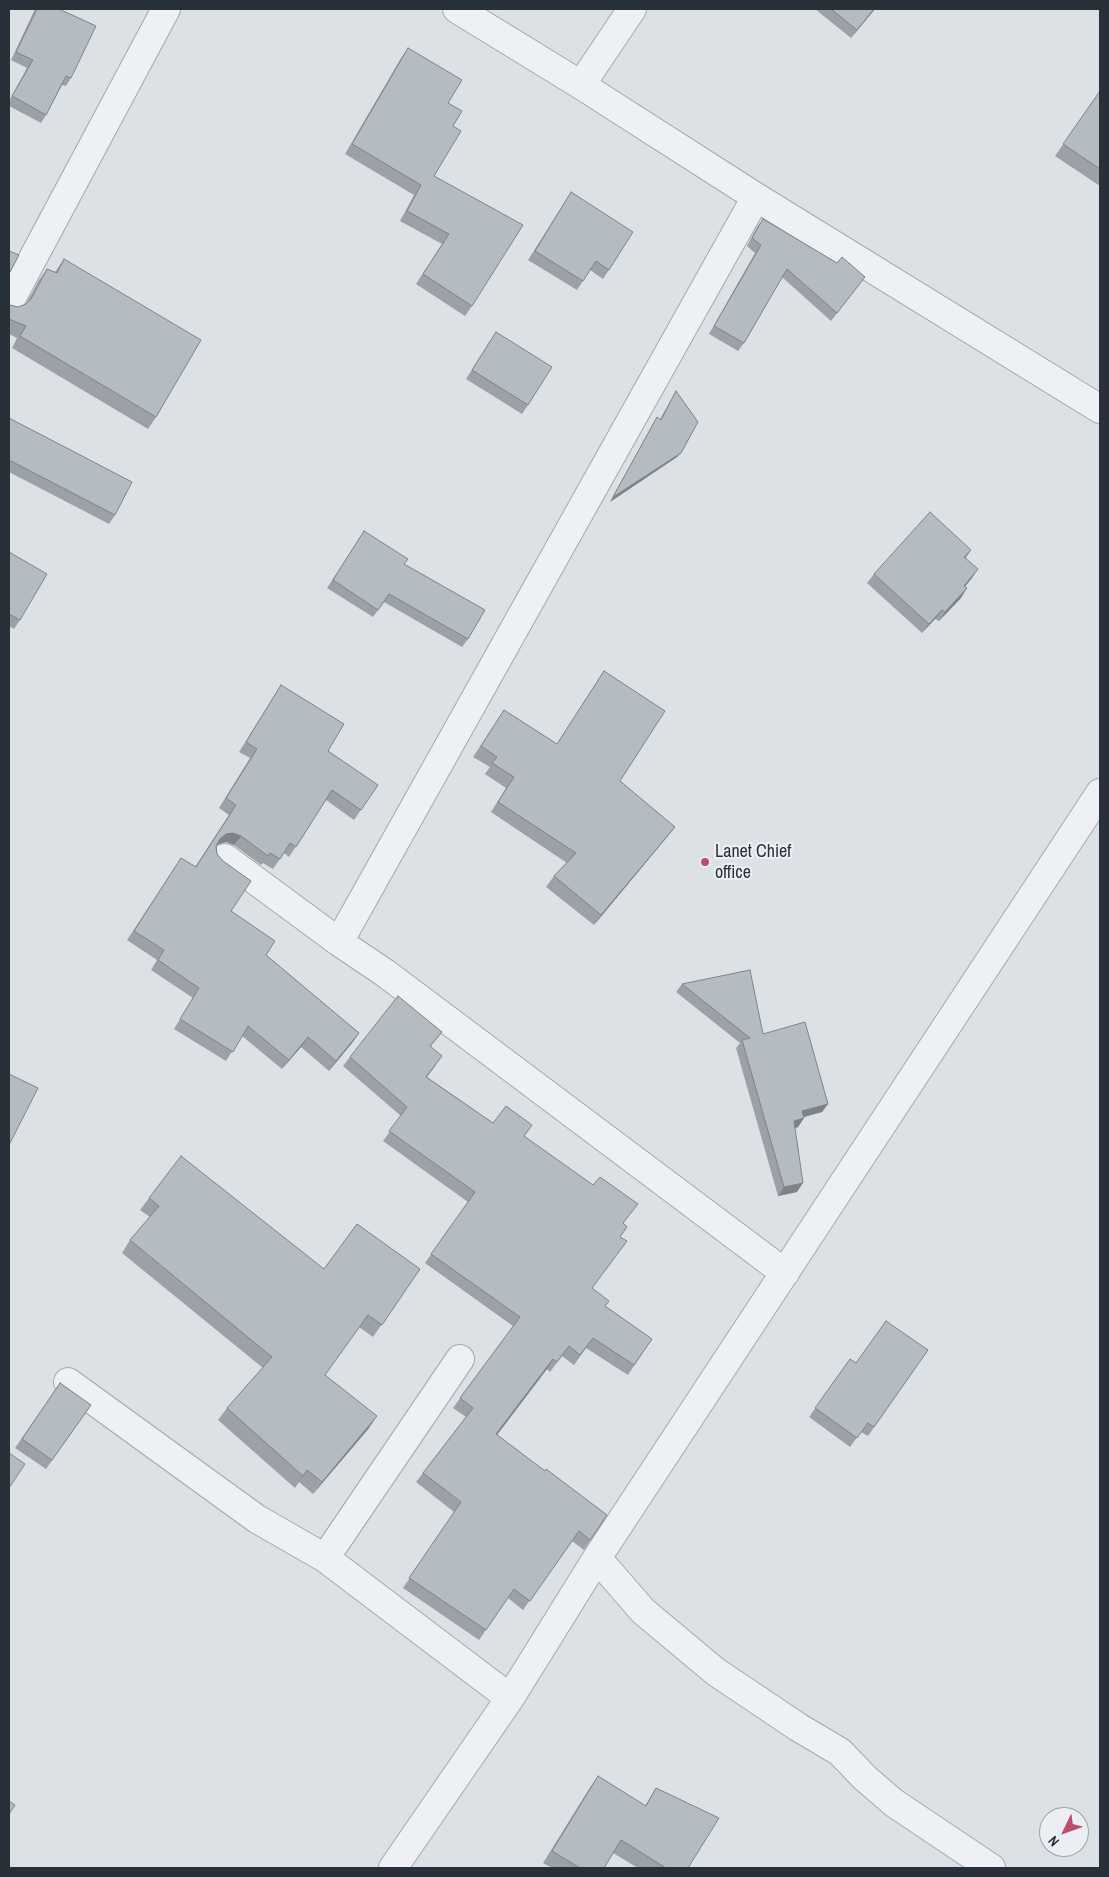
<!DOCTYPE html>
<style>
body{margin:0}
#map{position:relative;width:1109px;height:1877px;overflow:hidden;background:#dce1e5;font-family:"Archivo Narrow",sans-serif}
canvas{display:block}
.frame{position:absolute;inset:0;border:10px solid #28303a;pointer-events:none}
.north{position:absolute;left:1039px;top:1807px;width:50px;height:50px;box-sizing:border-box;background:#ebeff3;border:1px solid #9da3a9;border-radius:50%;rotate:228deg;font-size:14px;font-weight:700;line-height:20px;text-align:center;color:#28303a}
.north::after{content:'';display:block;margin:auto;width:18px;height:22px;background:#c04c6c;clip-path:polygon(50% 0,100% 100%,50% 72%,0 100%)}
</style>
<div id="map">
<canvas width="1109" height="1877"></canvas>
<div class="frame"></div>
<div class="north">N</div>
</div>
<script>
const c = document.querySelector('canvas').getContext('2d');
c.lineJoin = 'round';
const shape = rows => new Path2D(rows.map(r => 'M' + r).join(''));
function strokePath(path, color, width, dash) { c.strokeStyle = color; c.lineWidth = width; c.lineCap = dash ? 'butt' : 'round'; c.setLineDash(dash || []); c.stroke(path); }
function paint(path, color) { c.fillStyle = color; c.fill(path, 'evenodd'); }
function write(font, color, halo, rows, align = 'center') {
  c.font = font + ' "Archivo Narrow",sans-serif'; c.lineWidth = 4.5; c.setLineDash([]); c.textBaseline = 'middle'; c.strokeStyle = halo; c.fillStyle = color; for (const [text, x, y, turn = 0] of rows) {
    c.save(); c.translate(x, y); c.rotate((+turn || 0) * Math.PI / 180); c.textAlign = isNaN(turn) ? turn : align; if (halo) c.strokeText(text, 0, 0); c.fillText(text, 0, 0); c.restore();
  }
}
const street = shape([
 [457,9,581,85,756,197,1100,409],
 [581,85,632,9],
 [9,303,166,9],
 [225,858,339,942,385,973,785,1273],
 [339,942,756,197],
 [68,1382,257,1519,325,1558,510,1698],
 [325,1558,460,1359],
 [597,1558,643,1611,716,1672,798,1727,840,1752,865,1778,894,1803,991,1868],
 [393,1868,510,1698,597,1558,1100,793]
]);
strokePath(street, '#a2a8ae', 30);
strokePath(street, '#eef1f4', 28);
paint(shape([
 [35,9,59,9,71,78,66,86,62,85,46,115,41,123,9,106,9,101,27,68,11,60],
 [815,9,875,9,851,38],
 [408,48,448,103,453,126,434,176,472,306,465,316,416,284,442,244,400,221,414,195,345,154,401,58],
 [1100,91,1100,186,1055,156],
 [571,192,609,270,603,279,590,270,577,290,528,260],
 [763,219,837,263,865,277,831,321,782,277,744,343,738,351,709,334,755,253,747,246,757,227],
 [64,259,156,417,148,429,12,348,17,338,9,334,9,304,10,305,18,307,26,304,39,280,47,269,55,272],
 [496,332,528,405,522,414,466,379],
 [676,391,677,457,610,502,654,422,657,417,660,419],
 [9,418,115,515,109,524,9,472],
 [364,531,404,564,468,639,462,647,384,602,373,617,327,588],
 [971,550,966,558,972,578,965,587,961,598,939,621,935,619,922,633,867,583,874,574],
 [9,552,20,620,14,629,9,626],
 [604,671,620,781,675,827,667,837,594,925,546,887,554,876,567,863,491,812,506,788,485,774,490,767,473,757,504,710,557,744],
 [281,685,328,751,378,785,354,820,326,800,289,857,284,853,273,869,263,863,261,865,234,845,226,842,219,844,217,845,217,854,231,911,266,955,359,1033,352,1043,329,1071,301,1047,282,1069,242,1036,226,1061,174,1029,193,998,151,970,157,960,127,940,181,858,195,867,229,815,219,808,250,758,239,752],
 [682,984,763,1034,828,1104,822,1112,804,1117,804,1118,798,1127,795,1128,797,1192,778,1196,736,1048,740,1043,676,992],
 [442,1032,431,1046,436,1065,427,1077,493,1123,524,1136,624,1223,620,1237,592,1288,605,1306,652,1339,628,1375,586,1348,574,1365,562,1356,550,1372,547,1369,497,1435,545,1471,607,1515,584,1550,572,1541,523,1610,508,1598,479,1640,403,1588,454,1512,416,1482,466,1417,453,1408,513,1326,425,1263,468,1202,383,1141,401,1116,343,1066,350,1057],
 [149,1198,324,1269,420,1269,373,1337,359,1327,325,1375,369,1428,313,1494,299,1482,295,1488,218,1420,227,1408,263,1368,122,1253,130,1240,150,1217,140,1210],
 [928,1350,868,1436,861,1432,850,1447,809,1417,850,1359,856,1363],
 [60,1383,91,1405,46,1469,15,1448],
 [598,1776,645,1806,656,1788,688,1868,638,1868,613,1853,604,1868,552,1868,543,1863,589,1789]
]), '#9ba1a6');
paint(shape([
 [874,9,875,9,851,38,857,30],
 [681,453,677,457,610,502,613,497],
 [978,569,972,578,957,595,964,586],
 [967,588,961,598,939,621,945,612],
 [942,610,935,619,922,633,929,624],
 [675,827,667,837,594,925,601,915],
 [233,833,241,836,234,845,226,842,219,844,213,848,220,839,226,834],
 [359,1033,352,1043,329,1071,336,1061],
 [308,1037,301,1047,282,1069,289,1060],
 [828,1104,822,1112,796,1119,802,1111],
 [804,1118,798,1127,788,1130,794,1121],
 [803,1183,797,1192,778,1196,784,1187],
 [553,1359,547,1369,490,1444,496,1434],
 [377,1416,369,1428,313,1494,322,1482]
]), '#7e8387');
const building = shape([
 [37,9,59,9,96,26,71,78,66,76,46,115,12,96,33,60,16,52,37,9],
 [831,9,874,9,857,30,831,9],
 [408,48,462,80,448,103,462,111,453,126,461,131,434,176,523,225,472,306,423,274,449,234,407,211,421,185,352,144,408,48],
 [1100,91,1100,169,1063,144,1100,91],
 [571,192,633,232,609,270,596,261,583,281,535,251,571,192],
 [763,219,837,263,842,257,865,277,837,313,787,269,744,343,714,326,761,245,752,238,763,219],
 [9,251,19,255,9,274,9,251],
 [64,259,201,340,156,417,20,336,26,326,9,319,9,304,10,305,18,307,26,304,31,299,47,269,57,273,64,259],
 [496,332,552,367,528,405,472,370,496,332],
 [676,391,698,422,681,453,613,497,657,417,661,420,676,391],
 [9,418,132,482,115,515,9,460,9,418],
 [930,512,971,550,964,557,978,569,964,586,967,588,945,612,942,610,929,624,874,574,930,512],
 [364,531,408,559,404,564,485,610,468,639,389,594,378,610,333,580,364,531],
 [9,552,47,574,20,620,9,614,9,552],
 [604,671,665,711,620,781,675,827,601,915,554,876,576,853,498,802,514,777,492,763,497,757,481,746,504,710,557,744,604,671],
 [281,685,344,724,328,751,378,785,361,810,332,790,296,847,290,843,280,859,270,853,268,856,241,836,233,833,226,834,220,839,216,846,217,854,223,861,251,881,231,911,275,941,266,955,359,1033,336,1061,308,1037,289,1060,248,1026,233,1052,180,1019,199,988,158,960,164,950,134,931,181,858,196,867,236,805,226,798,257,749,246,742,281,685],
 [750,970,763,1034,805,1022,828,1104,802,1111,804,1118,794,1121,803,1183,784,1187,742,1040,750,1038,682,984,750,970],
 [398,996,442,1032,430,1046,442,1056,426,1077,493,1123,506,1106,532,1125,524,1136,593,1185,600,1177,638,1204,623,1223,627,1227,620,1237,627,1241,592,1288,609,1301,605,1306,652,1339,634,1365,593,1338,580,1355,569,1346,557,1362,553,1359,496,1434,545,1471,546,1469,607,1515,590,1540,579,1531,530,1601,514,1589,486,1630,409,1578,461,1502,423,1473,473,1408,460,1398,520,1317,431,1254,475,1192,389,1131,407,1107,350,1057,398,996],
 [9,1074,38,1088,9,1145,9,1074],
 [181,1156,324,1269,357,1224,420,1269,382,1325,368,1315,325,1375,377,1416,322,1482,307,1470,303,1476,227,1408,272,1357,130,1240,159,1206,149,1198,181,1156],
 [886,1321,928,1350,874,1427,868,1423,857,1438,815,1408,850,1359,856,1363,886,1321],
 [60,1383,91,1405,52,1460,22,1439,60,1383],
 [9,1453,25,1464,9,1488,9,1453],
 [598,1776,646,1806,656,1788,719,1818,688,1868,666,1868,621,1840,604,1868,580,1868,552,1851,598,1776],
 [9,1801,15,1805,9,1814,9,1801]
]);
paint(building, '#b4bbc1');
strokePath(building, '#7e8387', 1);
for (const [x, y, r, color] of [
 [705,862,5,"#c04c6c"]
]) { const dot = new Path2D(); dot.arc(x, y, r, 0, 2 * Math.PI); c.fillStyle = color; c.fill(dot); strokePath(dot, '#ebeff3', 2); }
write('18px', '#28303a', '#ebeff3', [
 ["Lanet Chief",715,852],
 ["office",715,873]
], 'left');
</script>
